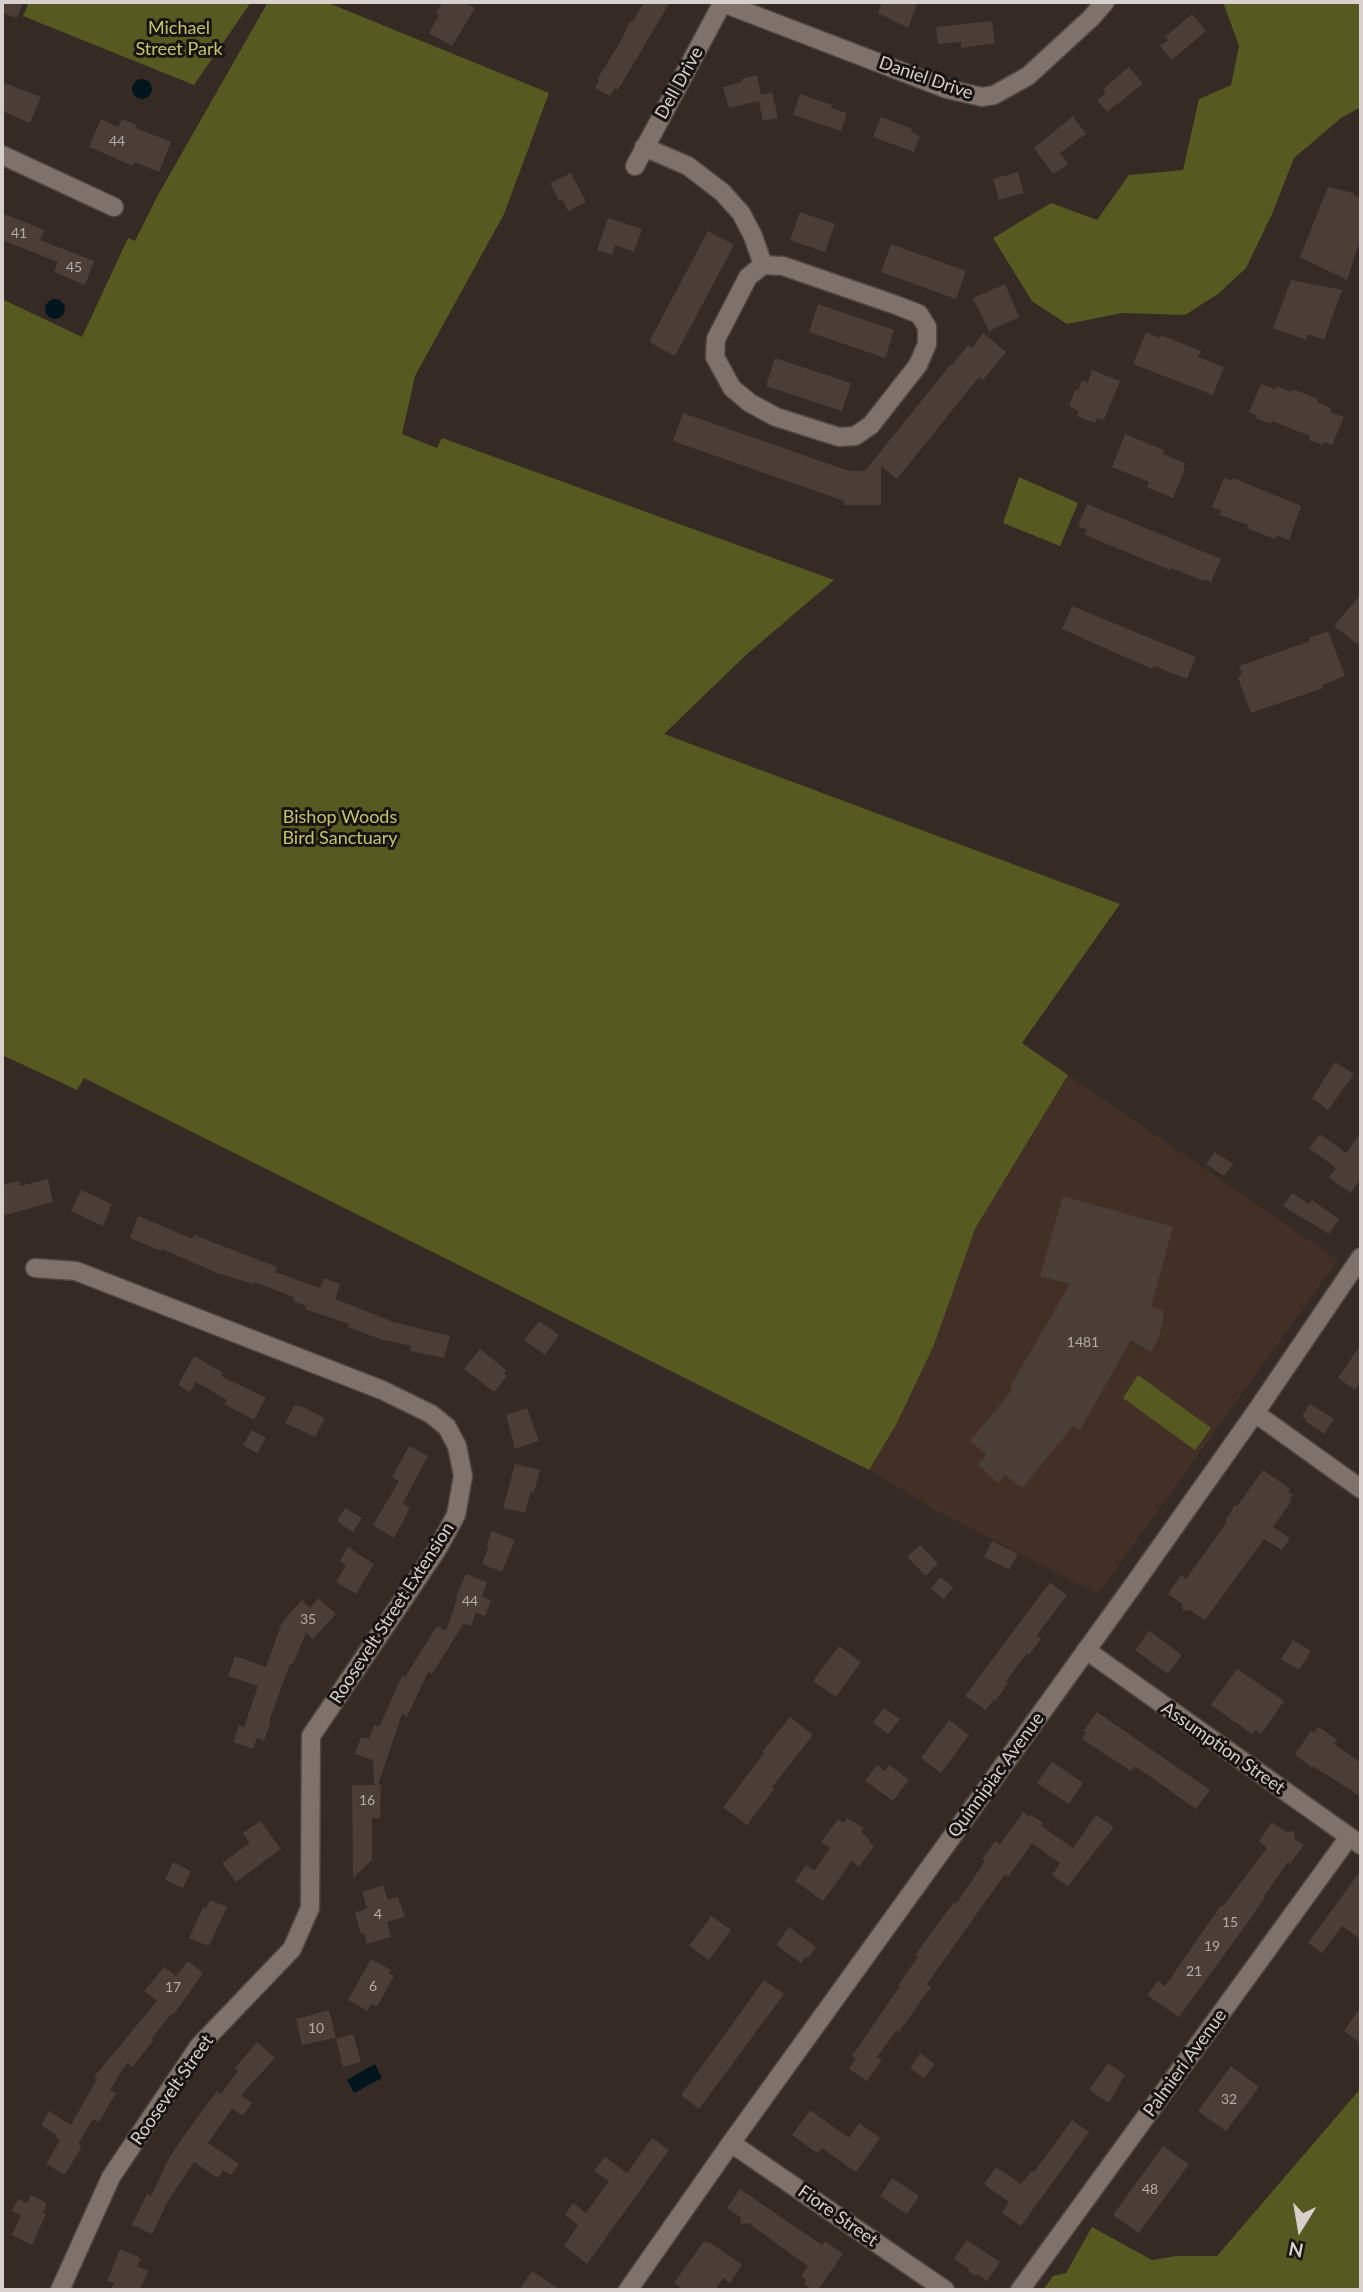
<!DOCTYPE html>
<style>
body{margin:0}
#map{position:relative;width:1363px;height:2292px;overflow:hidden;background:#352a24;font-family:Lato,sans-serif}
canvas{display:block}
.frame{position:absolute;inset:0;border:4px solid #d8d0cc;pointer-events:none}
.north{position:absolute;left:1265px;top:2194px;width:70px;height:70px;-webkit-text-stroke:5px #191411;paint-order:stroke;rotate:191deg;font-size:19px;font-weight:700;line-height:28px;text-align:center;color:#d8d0cc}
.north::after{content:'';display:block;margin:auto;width:24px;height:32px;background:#d8d0cc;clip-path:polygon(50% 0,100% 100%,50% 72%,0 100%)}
</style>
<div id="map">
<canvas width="1363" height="2292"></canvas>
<div class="frame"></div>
<div class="north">N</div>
</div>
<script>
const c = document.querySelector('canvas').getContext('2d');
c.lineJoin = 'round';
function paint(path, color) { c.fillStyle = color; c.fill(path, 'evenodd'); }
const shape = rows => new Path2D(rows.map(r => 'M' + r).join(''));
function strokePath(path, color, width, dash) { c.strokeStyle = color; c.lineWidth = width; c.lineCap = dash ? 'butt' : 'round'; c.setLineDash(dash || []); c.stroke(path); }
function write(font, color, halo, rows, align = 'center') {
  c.font = font + ' Lato,sans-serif'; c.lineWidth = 6; c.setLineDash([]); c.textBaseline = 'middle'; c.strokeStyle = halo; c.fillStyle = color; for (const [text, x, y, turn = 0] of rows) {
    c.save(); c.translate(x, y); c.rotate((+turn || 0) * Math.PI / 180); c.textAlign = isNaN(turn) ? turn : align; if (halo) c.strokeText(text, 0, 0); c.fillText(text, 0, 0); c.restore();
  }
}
paint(shape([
 [1068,1075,1338,1260,1098,1594,935,1510,869,1470,896,1425,934,1345,975,1229]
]), '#423027');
paint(shape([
 [29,2,251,2,194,85,23,16],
 [268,2,326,2,549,93,504,214,415,376,402,434,437,448,442,438,834,580,746,655,664,734,1120,904,1022,1043,1068,1075,975,1229,934,1345,896,1425,869,1470,84,1078,77,1090,2,1055,2,299,82,337,128,238,135,241,158,195],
 [1223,2,1361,2,1361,107,1341,118,1294,158,1272,214,1246,268,1218,294,1185,315,1122,313,1067,324,1032,301,993,238,1051,203,1097,220,1129,175,1183,170,1199,99,1231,85,1239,46],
 [1019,477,1078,503,1060,546,1003,523],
 [1138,1375,1211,1428,1195,1450,1123,1398],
 [1361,2088,1361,2290,1043,2290,1053,2276,1066,2273,1092,2227,1152,2260,1176,2256,1217,2256]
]), '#565920');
paint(shape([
 '132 89a10 10 0 1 1 20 0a10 10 0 1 1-20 0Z',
 '45 309a10 10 0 1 1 20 0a10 10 0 1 1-20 0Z',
 [375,2064,382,2078,354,2093,347,2080]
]), '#00161c');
paint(shape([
 [2,2,23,2,17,18,2,13],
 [443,2,465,2,475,8,452,46,429,33,439,15,436,13],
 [644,2,670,2,618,90,615,88,610,96,595,88,599,81,598,78,622,39,629,23,634,20],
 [882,2,918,2,908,28,878,13],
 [1192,14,1206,31,1172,60,1160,46,1168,40,1165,37],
 [992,21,995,43,961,48,961,42,938,44,936,27],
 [1129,67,1143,84,1107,112,1097,100,1106,93,1103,89],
 [757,75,761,95,772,92,778,118,763,121,759,101,729,108,723,87,742,82,741,79],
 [2,82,41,97,30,123,2,111],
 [800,94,832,105,831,108,847,113,841,131,793,115],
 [1073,116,1086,134,1060,153,1068,164,1053,174,1034,148],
 [881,117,912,129,911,132,920,136,914,152,873,137],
 [101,119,118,127,122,119,137,125,136,128,171,142,159,172,134,162,133,166,89,147],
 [1018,172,1024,193,999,200,993,179],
 [571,173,586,202,568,211,562,199,559,201,550,183],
 [1328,187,1354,193,1353,195,1361,198,1361,247,1358,246,1347,280,1300,257],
 [800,212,835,224,825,252,790,240],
 [2,213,44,230,40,240,94,261,85,285,54,272,58,262,2,240],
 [608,218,642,229,634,252,615,245,612,255,597,250],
 [708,231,734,245,675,356,649,342],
 [891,244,966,271,956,299,881,272],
 [1291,280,1342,290,1324,340,1308,334,1306,340,1273,328],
 [1005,284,1019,317,989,331,973,298],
 [818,304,894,330,885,358,809,332],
 [1146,332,1160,338,1161,335,1201,351,1198,357,1224,367,1213,395,1133,364],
 [983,333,1006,352,983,380,979,377,897,479,881,466,881,505,844,505,844,501,673,441,683,413,849,471,865,471,951,364,952,365,968,345,972,348],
 [775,358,851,383,842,411,766,386],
 [1092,370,1120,381,1104,420,1097,418,1095,423,1077,416,1079,411,1069,406,1075,390,1078,391,1082,380,1088,382],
 [1261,384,1275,389,1276,386,1292,392,1293,389,1318,399,1317,402,1331,408,1330,412,1344,417,1332,445,1324,442,1323,445,1309,440,1310,436,1272,421,1271,424,1256,418,1257,415,1249,412],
 [1125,434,1164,450,1163,454,1185,463,1183,468,1185,469,1173,498,1147,487,1149,482,1112,467],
 [1224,478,1232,481,1233,478,1301,506,1289,540,1276,535,1275,539,1247,528,1248,525,1220,515,1222,511,1212,507],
 [1087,504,1221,559,1211,582,1205,579,1204,581,1171,568,1170,570,1085,535,1087,530,1078,526],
 [1361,594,1361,647,1334,626],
 [1072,606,1196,657,1187,679,1154,666,1152,669,1062,629],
 [1328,631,1345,676,1322,685,1323,688,1251,713,1238,678,1242,673,1239,666,1310,641,1309,638],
 [1335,1062,1354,1074,1328,1110,1312,1098],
 [1361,1132,1361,1178,1351,1193,1329,1178,1336,1168,1309,1148,1320,1134,1346,1153],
 [1215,1152,1233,1164,1224,1176,1206,1164],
 [48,1179,53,1202,2,1216,2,1185,19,1181,20,1186],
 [81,1190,112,1204,103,1226,71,1211],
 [1292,1193,1309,1204,1312,1200,1339,1219,1329,1234,1283,1206],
 [1063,1196,1173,1227,1151,1307,1163,1311,1163,1318,1159,1337,1151,1352,1131,1340,1080,1430,1073,1426,1022,1488,1005,1475,998,1483,978,1465,987,1455,970,1441,1013,1389,1010,1387,1070,1284,1040,1276],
 [138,1216,193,1239,194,1235,277,1267,275,1272,320,1288,324,1278,340,1284,335,1299,389,1320,389,1321,450,1336,444,1358,410,1351,411,1346,380,1339,348,1327,349,1324,305,1309,306,1306,293,1301,294,1297,254,1282,253,1284,217,1273,162,1249,161,1251,130,1238],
 [539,1321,559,1335,545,1355,524,1340],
 [1361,1344,1361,1381,1355,1390,1338,1378],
 [480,1349,506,1370,504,1373,507,1376,494,1392,464,1369],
 [194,1356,223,1373,221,1376,266,1398,254,1420,224,1404,227,1400,196,1382,190,1392,178,1385],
 [1310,1404,1334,1419,1324,1434,1305,1421,1306,1419,1302,1416],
 [294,1406,300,1406,325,1418,315,1437,285,1423],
 [527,1408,539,1441,515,1449,506,1415],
 [252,1430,266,1438,257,1453,243,1445],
 [409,1446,428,1456,403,1503,410,1508,394,1538,373,1525,399,1481,392,1477],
 [515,1464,540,1470,534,1492,531,1491,525,1513,503,1508],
 [1263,1470,1290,1489,1288,1492,1293,1495,1289,1501,1291,1502,1273,1527,1290,1538,1282,1550,1264,1539,1205,1620,1190,1610,1183,1611,1182,1604,1168,1594,1181,1575,1186,1579,1227,1522,1225,1521,1235,1505,1237,1506],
 [345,1508,362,1518,353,1532,337,1521],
 [492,1531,515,1540,502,1572,482,1564,489,1547,486,1546],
 [992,1541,1018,1554,1009,1570,984,1557],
 [920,1545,938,1563,926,1576,907,1557],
 [348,1547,374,1564,356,1594,336,1582,346,1565,340,1561],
 [466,1574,487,1582,482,1597,491,1600,485,1616,476,1613,471,1626,464,1623,432,1674,428,1672,407,1717,402,1714,378,1785,381,1785,380,1818,372,1818,372,1860,353,1878,352,1785,374,1785,373,1760,355,1754,361,1737,369,1739,374,1725,379,1727,402,1676,405,1677,437,1626,446,1631,457,1599,455,1599],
 [940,1577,953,1587,944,1599,931,1589],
 [1050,1582,1067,1595,1037,1635,1041,1639,1029,1655,1027,1653,1006,1681,1008,1683,996,1700,994,1699,986,1710,965,1696],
 [318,1598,336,1614,313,1639,306,1632,293,1664,290,1664,269,1721,271,1721,264,1741,257,1738,253,1749,233,1742,239,1725,244,1727,258,1686,228,1676,235,1656,266,1667,281,1625,288,1615,302,1600,310,1608],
 [1149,1631,1182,1655,1168,1674,1135,1650],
 [1293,1640,1311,1651,1299,1670,1281,1659],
 [839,1646,861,1662,836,1697,813,1681],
 [1237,1669,1284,1701,1261,1734,1255,1730,1252,1734,1211,1705],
 [884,1708,900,1719,888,1734,873,1722],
 [1097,1712,1210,1790,1196,1809,1135,1766,1131,1771,1082,1739,1086,1732,1083,1731],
 [790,1717,813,1735,772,1787,774,1789,747,1825,723,1807,764,1753,762,1752],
 [949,1720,969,1735,941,1773,921,1758],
 [1319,1727,1337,1740,1334,1744,1361,1763,1361,1797,1313,1766,1312,1768,1295,1754,1311,1731,1314,1733],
 [1052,1762,1083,1783,1069,1804,1037,1783],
 [877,1765,885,1771,889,1765,909,1780,893,1801,865,1781],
 [1023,1812,1029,1817,1031,1815,1043,1823,1041,1826,1073,1848,1096,1815,1114,1827,1068,1886,1052,1875,1060,1863,1032,1843,1008,1877,1005,1874,927,1984,931,1987,899,2032,897,2030,877,2057,882,2060,867,2081,849,2069,856,2058,852,2056,900,1986,898,1985,918,1957,915,1955,954,1902,956,1904,985,1861,982,1859,995,1841,1000,1844],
 [847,1818,864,1828,861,1832,870,1840,869,1842,874,1846,859,1867,852,1861,823,1901,795,1881,806,1865,814,1871,830,1848,821,1842,838,1819,844,1823],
 [260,1821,281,1849,236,1882,222,1863,250,1843,243,1833],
 [1272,1822,1286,1832,1294,1831,1295,1839,1304,1845,1290,1864,1288,1862,1264,1896,1265,1897,1248,1922,1179,2017,1147,1995,1158,1981,1164,1986,1168,1982,1221,1905,1223,1906,1267,1848,1259,1841],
 [173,1862,191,1871,183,1888,165,1880],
 [1361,1870,1361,1940,1342,1926,1322,1953,1308,1943],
 [383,1885,388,1900,398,1897,405,1917,387,1922,391,1937,367,1944,364,1933,361,1934,355,1913,367,1908,362,1892],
 [210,1900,227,1907,209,1946,189,1938,203,1907,206,1908],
 [711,1916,731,1930,709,1960,689,1946],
 [789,1927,816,1947,808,1958,806,1957,801,1963,776,1945],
 [371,1959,391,1970,389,1973,394,1976,377,2007,371,2004,368,2011,348,2000],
 [188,1961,203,1973,174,2014,172,2013,151,2039,154,2040,132,2067,127,2063,110,2090,116,2093,99,2122,93,2119,78,2144,82,2146,65,2175,46,2164,60,2140,56,2138,57,2135,41,2125,49,2111,71,2125,97,2079,94,2077,157,2001,144,1991,164,1967,176,1976],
 [764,1980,784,1994,699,2109,681,2095],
 [1361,2007,1361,2044,1344,2031],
 [329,2010,336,2038,302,2045,296,2019],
 [353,2034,361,2062,343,2067,336,2039],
 [257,2042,275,2058,241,2095,252,2103,243,2116,232,2109,208,2143,239,2164,231,2175,223,2170,218,2178,194,2162,168,2201,152,2234,132,2225,147,2194,151,2196,168,2160,183,2137,217,2091,221,2094,238,2071,235,2068],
 [920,2053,935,2064,924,2078,910,2068],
 [1108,2063,1125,2075,1109,2103,1089,2090],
 [1231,2066,1259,2087,1226,2131,1198,2111],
 [810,2110,849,2138,859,2123,880,2138,856,2172,822,2148,817,2153,792,2135],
 [1072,2120,1089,2132,1021,2226,1002,2213,1009,2202,984,2184,996,2167,1021,2184,1032,2171,1034,2172],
 [652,2138,669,2150,587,2264,564,2246,578,2225,565,2215,573,2203,586,2213,609,2181,594,2171,605,2157,627,2173],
 [1163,2146,1189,2164,1139,2233,1113,2215],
 [892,2178,919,2196,907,2214,880,2196],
 [740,2189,822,2245,825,2241,843,2254,818,2290,812,2290,804,2284,806,2280,801,2276,808,2266,748,2223,741,2224,740,2217,727,2208],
 [31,2195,47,2203,43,2213,46,2214,32,2245,12,2235,21,2215,12,2211,18,2199,27,2203],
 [967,2240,1000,2262,987,2281,978,2275,974,2275,969,2272,969,2269,954,2259],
 [704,2241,707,2243,709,2242,742,2265,730,2283,723,2278,715,2290,684,2290,674,2283],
 [120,2249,141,2258,137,2266,148,2271,140,2290,111,2290,114,2283,107,2281],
 [532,2271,560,2290,519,2290]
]), '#4a3e37');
const street = shape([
 [723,3,947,89,982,97,994,95,1028,76,1091,18,1105,2],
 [644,147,688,166,722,192,741,213,753,236,763,265,748,277,716,339,715,357,732,388,750,403,776,417,839,437,855,436,871,425,918,365,927,344,927,327,919,314,896,305,783,266,763,265],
 [2,155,114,207],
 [635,166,723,2],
 [35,1268,76,1271,382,1390,431,1414,447,1427,457,1446,463,1476,456,1515,438,1548,311,1736,310,1908,292,1949,199,2046,111,2177,60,2290],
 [1255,1413,1361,1489],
 [1086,1650,1361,1845],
 [731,2143,945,2290],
 [1020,2290,1349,1837]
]);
const secondary = shape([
 [628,2290,731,2143,1132,1587,1255,1413,1361,1257]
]);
strokePath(street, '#514742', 21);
strokePath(secondary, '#514742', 21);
strokePath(street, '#7f726a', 18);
strokePath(secondary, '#7f726a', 18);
write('14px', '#b4aca7', null, [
 ["44",117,141],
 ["41",19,233],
 ["45",74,267],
 ["1481",1083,1342],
 ["44",470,1601],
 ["35",308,1619],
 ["16",367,1800],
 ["4",378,1914],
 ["15",1230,1922],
 ["19",1212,1946],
 ["21",1194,1971],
 ["6",373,1986],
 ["17",173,1987],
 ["10",316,2028],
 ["32",1229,2099],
 ["48",1150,2189]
]);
write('18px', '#c0c56e', '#191411', [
 ["Michael",179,28],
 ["Street Park",179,49],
 ["Bishop Woods",340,817],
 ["Bird Sanctuary",340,838]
]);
write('18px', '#d8d0cc', '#191411', [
 ["Daniel Drive",926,78,19],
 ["Dell Drive",679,83,-61],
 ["Roosevelt Street Extension",392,1613,-57],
 ["Assumption Street",1223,1748,35],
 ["Quinnipiac Avenue",996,1775,-54],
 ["Palmieri Avenue",1185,2063,-54],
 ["Roosevelt Street",172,2090,-55],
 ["Fiore Street",838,2216,35]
]);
</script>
